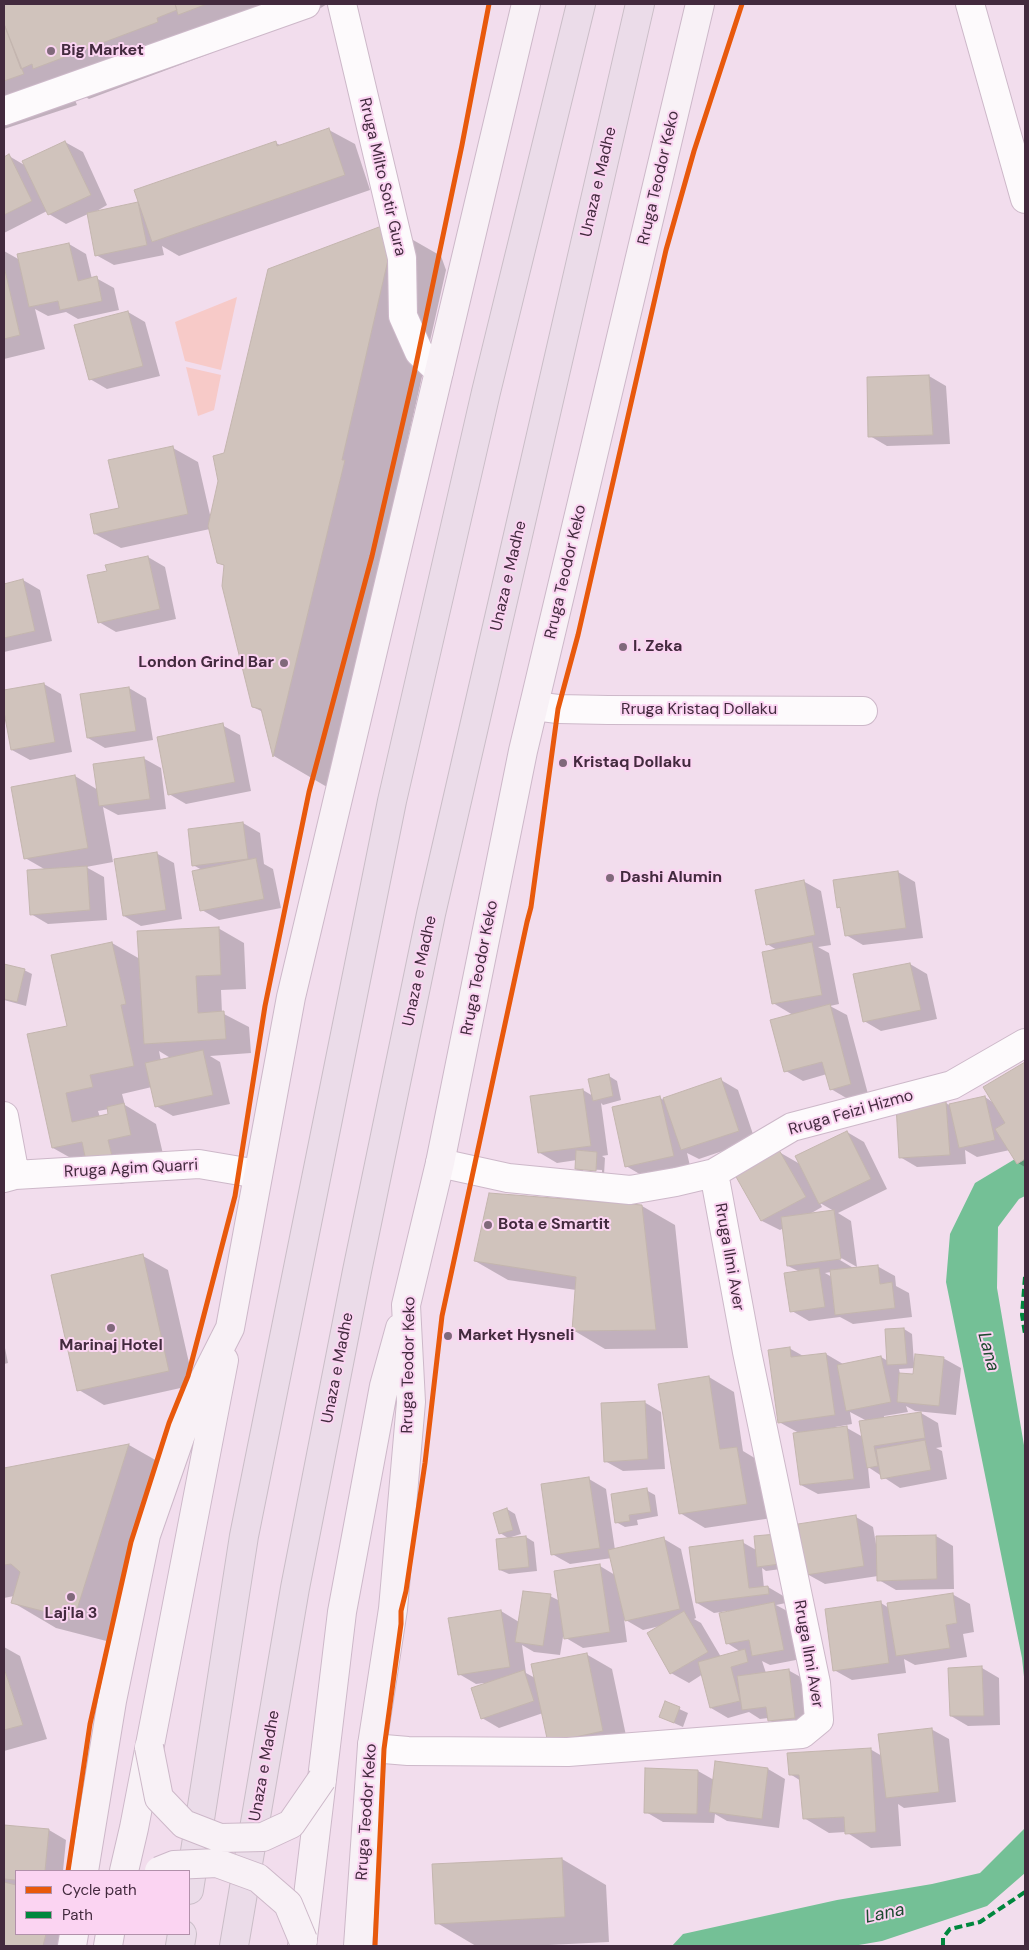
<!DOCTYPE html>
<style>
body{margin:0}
#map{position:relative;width:1029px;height:1950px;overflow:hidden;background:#f2dded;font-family:"DM Sans",sans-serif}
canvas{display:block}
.frame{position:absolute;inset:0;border:5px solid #432a3e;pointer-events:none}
.legend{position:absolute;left:15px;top:1870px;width:175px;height:65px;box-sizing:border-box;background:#fbd4f2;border:1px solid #b190aa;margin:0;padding:6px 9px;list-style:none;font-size:15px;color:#432a3e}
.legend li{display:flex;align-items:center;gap:10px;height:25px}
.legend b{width:25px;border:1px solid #b190aa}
</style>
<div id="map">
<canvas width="1029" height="1950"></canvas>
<div class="frame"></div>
<ul class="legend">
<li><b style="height:6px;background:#e8590c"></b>Cycle path</li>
<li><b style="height:6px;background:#00873e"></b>Path</li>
</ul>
</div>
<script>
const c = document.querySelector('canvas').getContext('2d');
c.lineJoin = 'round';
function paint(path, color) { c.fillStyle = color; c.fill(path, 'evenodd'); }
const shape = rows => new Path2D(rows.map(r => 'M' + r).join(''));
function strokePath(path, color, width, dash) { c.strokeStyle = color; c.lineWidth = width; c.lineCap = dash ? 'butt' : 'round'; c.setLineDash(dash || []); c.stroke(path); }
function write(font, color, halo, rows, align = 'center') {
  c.font = font + ' "DM Sans",sans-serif'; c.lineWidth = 4; c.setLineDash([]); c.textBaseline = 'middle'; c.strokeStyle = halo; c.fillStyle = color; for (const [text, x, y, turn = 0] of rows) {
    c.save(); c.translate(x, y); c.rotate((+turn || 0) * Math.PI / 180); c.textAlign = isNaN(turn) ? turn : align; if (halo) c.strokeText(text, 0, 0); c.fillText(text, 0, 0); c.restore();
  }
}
paint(shape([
 [237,297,221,370,185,361,175,322],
 [186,367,221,375,214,410,198,416]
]), '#f7cac8');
paint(shape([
 [1025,1153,1025,1196,1019,1199,998,1227,997,1288,1025,1451,1025,1686,1022,1658,946,1282,950,1234,975,1183],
 [1025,1828,1025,1873,987,1906,882,1941,853,1946,672,1946,683,1934,837,1900,932,1884,980,1873]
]), '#74c096');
paint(shape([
 [4,4,327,4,305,18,234,45,228,42,210,49,212,53,89,99,84,96,75,100,77,105,4,129],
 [329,130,355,144,370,190,179,256,162,246,164,255,114,265,96,255,88,214,66,224,49,214,47,211,4,233,4,158,9,156,26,166,65,142,83,152,107,205,95,212,138,203,141,205,276,143,282,146],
 [387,225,441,256,446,270,396,492,398,493,327,787,274,756,263,712,253,707,225,566,218,562,210,529,121,548,95,534,120,509,173,448,198,462,211,519,225,454],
 [69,244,86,254,92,279,96,278,114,288,119,310,78,319,66,312,48,316,35,309,45,349,4,359,4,251,20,260],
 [128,312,145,322,160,376,107,389,90,379],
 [929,376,946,386,950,444,887,446,870,436],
 [148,557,165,567,176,619,116,632,99,622,108,572],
 [23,580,40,590,52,641,4,652,4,585],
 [44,684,61,694,72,752,30,760,12,750,4,705,4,691],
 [129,688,146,698,153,740,105,748,88,738],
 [222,725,240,735,251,791,186,804,169,794],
 [143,758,161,768,166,809,118,815,103,807,113,862,86,867,104,877,107,920,48,924,31,914,46,870,25,858,75,776,98,790],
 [243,823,260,833,264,864,273,869,281,908,219,920,202,910,202,870,193,865],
 [156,853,174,863,182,919,141,926,124,916],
 [898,872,915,882,923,938,863,945,846,935,842,909,838,907],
 [803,881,821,891,831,945,818,947,829,953,839,1004,830,1006,847,1015,868,1094,848,1099,831,1089,827,1074,803,1081,786,1071,793,1015,773,1003,777,950,767,944],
 [218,928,244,943,246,989,221,990,222,1013,249,1027,251,1053,210,1056,220,1062,230,1104,173,1116,156,1106,152,1087,122,1094,125,1105,156,1124,163,1154,145,1178,121,1184,89,1165,85,1166,53,1148,68,1027,112,943,140,959],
 [159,1051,172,1059,161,1061],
 [109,1109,110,1115,100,1117,98,1111],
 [910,964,927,974,937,1019,881,1031,864,1021,854,975],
 [5,965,24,970,32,974,26,1006,4,1000],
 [1025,1064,1025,1167,1018,1163,1010,1150,977,1157,965,1150,966,1164,917,1167,900,1157,946,1103,949,1105,985,1097,994,1103],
 [609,1076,617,1081,621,1100,603,1105,601,1103,608,1155,602,1156,605,1158,604,1175,585,1174,576,1169,577,1160,557,1163,540,1153,532,1097,583,1090,593,1096],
 [583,1169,602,1170,602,1173,583,1171],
 [721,1080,738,1090,755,1140,699,1159,687,1153,690,1166,643,1176,626,1166,660,1098,666,1101],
 [847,1132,864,1142,887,1189,838,1213,851,1221,857,1267,836,1255,835,1257,855,1269,877,1266,895,1276,896,1286,909,1293,912,1317,853,1324,840,1317,809,1321,792,1311,800,1272,788,1266,784,1228,780,1230,762,1221,737,1175,779,1152,800,1164],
 [820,1203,834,1211,808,1215,822,1207],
 [831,1272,832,1277,825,1273],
 [642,1206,675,1225,688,1348,605,1349,573,1330,576,1290,508,1280,475,1261],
 [143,1256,168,1270,194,1385,104,1405,79,1390],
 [904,1329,912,1334,914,1363,943,1358,961,1368,956,1415,915,1411,906,1406,908,1412,884,1416,884,1419,921,1413,938,1423,942,1447,936,1448,942,1451,947,1479,900,1488,868,1467,870,1488,818,1494,801,1485,799,1433,779,1422,789,1348,805,1357,826,1354,843,1364,881,1357,888,1361],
 [915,1368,914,1376,900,1374,899,1369],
 [850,1412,867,1421,863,1437,847,1428,835,1429,835,1427,852,1424],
 [4,1343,8,1363,4,1364],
 [709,1377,734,1392,743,1451,763,1463,772,1518,705,1528,680,1513],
 [644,1402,661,1412,665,1469,623,1471,605,1461],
 [129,1445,173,1470,118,1644,56,1628,12,1602,14,1596,4,1598,4,1469],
 [589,1479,606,1489,615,1550,664,1539,681,1549,696,1618,694,1619,701,1623,721,1657,741,1652,727,1643,728,1611,714,1613,697,1603,742,1542,788,1568,766,1571,762,1568,764,1588,768,1587,785,1597,786,1603,776,1605,791,1613,801,1659,770,1665,762,1661,766,1673,788,1670,806,1680,812,1727,786,1730,769,1720,768,1718,760,1719,749,1712,728,1718,711,1708,703,1674,689,1683,671,1673,660,1626,643,1630,624,1619,627,1642,583,1648,566,1638,564,1631,560,1655,534,1652,522,1645,526,1673,535,1678,586,1654,612,1669,628,1745,574,1757,543,1713,499,1728,482,1718,484,1683,476,1684,459,1674,501,1611,519,1622,550,1596,560,1601,600,1566,615,1575,612,1558,570,1564,552,1554],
 [646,1490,655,1495,658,1516,637,1520,638,1525,625,1527,616,1522],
 [507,1509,515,1514,521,1534,508,1538,500,1533],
 [856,1517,873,1527,876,1544,936,1536,953,1546,954,1589,896,1590,879,1580,878,1576,825,1584,807,1574],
 [526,1537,534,1542,537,1571,509,1574,500,1570],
 [952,1594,970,1604,974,1632,963,1634,967,1657,915,1665,904,1659,906,1673,852,1680,834,1670,881,1603,889,1608],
 [4,1647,20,1656,47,1739,4,1751],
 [982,1668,999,1678,1000,1725,968,1726,951,1716],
 [666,1703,688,1713,683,1727,660,1717],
 [931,1729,949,1739,956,1802,904,1808,898,1804,901,1846,871,1848,846,1832,829,1833,804,1818,801,1781,790,1774,870,1749,882,1756],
 [768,1769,785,1779,779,1828,727,1821,715,1814,714,1823,663,1822,646,1812,647,1770,698,1771,714,1780],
 [4,1826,49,1830,66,1840,63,1871,16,1871,16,1934,82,1934,79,1946,4,1946,4,1884,8,1884,4,1882],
 [562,1859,606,1885,609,1942,529,1946,476,1946,437,1923]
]), '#0003');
const building = shape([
 [4,4,175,4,177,10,157,18,158,22,33,69,32,64,21,69,4,24,4,4],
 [175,4,207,4,178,15,175,4],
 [4,24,24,74,4,81,4,24],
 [329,128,345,175,152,242,134,190,276,141,277,146,329,128],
 [65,141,91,195,48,215,22,161,65,141],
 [9,154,32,201,4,215,4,157,9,154],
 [138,202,147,245,95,256,87,213,138,202],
 [387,224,393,238,342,460,345,460,273,757,261,709,252,707,222,586,224,565,217,563,208,526,218,481,213,456,224,453,268,269,387,224],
 [69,243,78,281,97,276,102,301,60,310,58,301,29,307,17,254,69,243],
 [4,266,20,335,4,339,4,266],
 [128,311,143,366,89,380,74,325,128,311],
 [929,375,933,435,868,437,867,377,929,375],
 [173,446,188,514,94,534,90,514,119,508,108,460,173,446],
 [148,556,160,609,98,623,87,575,107,571,105,565,148,556],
 [23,579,35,631,4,638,4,584,23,579],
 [44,683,55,742,11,750,4,712,4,690,44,683],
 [129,687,136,731,87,738,80,694,129,687],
 [223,723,235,782,168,795,157,737,223,723],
 [144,757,150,799,99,806,93,764,144,757],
 [75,775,88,848,24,859,11,787,75,775],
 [243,822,248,859,192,866,188,829,243,822],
 [157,852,166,910,123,916,114,859,157,852],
 [256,858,264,899,200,911,192,871,256,858],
 [87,866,90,910,30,915,27,870,87,866],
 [898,871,906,928,845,936,840,907,837,908,833,880,898,871],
 [804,880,815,935,766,945,755,890,804,880],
 [219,927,221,975,196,976,198,1013,224,1011,226,1039,144,1044,137,931,219,927],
 [112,942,126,1004,121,1005,134,1066,90,1075,93,1087,66,1093,72,1122,108,1114,107,1107,124,1103,131,1135,108,1140,113,1160,87,1166,82,1142,52,1148,27,1034,67,1026,51,955,112,942],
 [812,942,822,995,772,1004,762,952,812,942],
 [910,963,921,1010,863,1022,853,974,910,963],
 [4,964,25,969,17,1002,4,999,4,964],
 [830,1004,851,1084,830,1090,822,1062,784,1072,770,1020,830,1004],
 [203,1050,213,1095,155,1107,145,1063,203,1050],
 [1025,1062,1025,1159,1017,1164,995,1129,1005,1123,983,1087,1025,1062],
 [609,1074,613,1096,593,1101,588,1079,609,1074],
 [721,1078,739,1131,681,1150,663,1098,721,1078],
 [583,1089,591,1146,538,1153,530,1096,583,1089],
 [660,1096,674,1156,625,1167,612,1107,660,1096],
 [985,1096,995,1140,959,1148,949,1104,985,1096],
 [946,1102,950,1155,899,1158,896,1105,946,1102],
 [847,1131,871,1179,819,1204,795,1156,847,1131],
 [576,1150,597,1152,596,1171,575,1169,576,1150],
 [779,1150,806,1197,761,1221,735,1175,779,1150],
 [489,1193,642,1205,656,1330,572,1331,576,1277,474,1261,489,1193],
 [834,1210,841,1259,787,1266,781,1217,834,1210],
 [143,1254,169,1371,77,1391,51,1275,143,1254],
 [878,1265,880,1284,892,1282,895,1308,835,1315,830,1270,878,1265],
 [819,1268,825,1307,790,1312,784,1273,819,1268],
 [904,1328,907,1364,887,1365,885,1329,904,1328],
 [790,1347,791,1357,826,1353,835,1415,778,1423,768,1350,790,1347],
 [915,1354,944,1357,939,1406,897,1402,899,1373,913,1374,915,1354],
 [881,1356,891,1402,846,1411,837,1365,881,1356],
 [709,1376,720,1449,737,1447,747,1504,679,1514,658,1384,709,1376],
 [645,1401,648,1459,604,1462,601,1403,645,1401],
 [921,1412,925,1438,874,1446,878,1466,867,1468,859,1421,921,1412],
 [847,1426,854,1479,800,1485,793,1433,847,1426],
 [925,1440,931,1470,881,1479,876,1449,925,1440],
 [129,1444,74,1619,11,1603,20,1572,11,1564,4,1565,4,1468,129,1444],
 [589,1477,600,1548,551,1555,541,1484,589,1477],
 [647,1488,651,1512,629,1515,630,1521,615,1523,611,1494,647,1488],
 [507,1508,513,1530,499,1534,493,1513,507,1508],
 [856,1515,864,1566,806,1575,798,1524,856,1515],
 [777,1534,780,1564,757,1567,754,1536,777,1534],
 [936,1535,937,1579,877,1581,876,1536,936,1535],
 [526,1536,529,1567,499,1570,496,1539,526,1536],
 [664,1537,680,1609,625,1621,608,1550,664,1537],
 [743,1540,749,1588,768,1586,769,1594,696,1603,689,1547,743,1540],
 [600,1564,610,1632,564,1639,554,1571,600,1564],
 [523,1591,551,1594,543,1646,515,1642,523,1591],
 [953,1593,957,1623,946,1625,950,1648,896,1656,887,1603,953,1593],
 [881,1601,889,1663,833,1671,825,1609,881,1601],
 [774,1602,784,1650,752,1656,749,1640,726,1644,719,1613,774,1602],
 [501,1610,510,1667,458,1675,448,1618,501,1610],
 [684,1611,708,1652,670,1674,647,1633,684,1611],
 [745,1649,748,1662,731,1667,740,1701,710,1708,698,1662,745,1649],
 [587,1653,603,1731,548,1743,531,1664,587,1653],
 [982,1666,984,1716,950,1716,948,1668,982,1666],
 [4,1668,23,1725,4,1730,4,1668],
 [789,1669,795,1718,768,1721,766,1707,742,1710,737,1676,789,1669],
 [524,1670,534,1701,481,1719,471,1688,524,1670],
 [665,1701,680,1707,674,1723,659,1717,665,1701],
 [932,1728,939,1792,886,1798,878,1734,932,1728],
 [871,1748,876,1832,845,1834,844,1817,803,1819,799,1775,789,1775,787,1753,871,1748],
 [715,1761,768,1768,762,1819,709,1812,715,1761],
 [645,1768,698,1770,697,1814,644,1813,645,1768],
 [4,1825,49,1829,45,1871,16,1871,16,1880,4,1879,4,1825],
 [562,1858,565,1917,435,1924,432,1864,562,1858],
 [4,1882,16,1885,16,1934,46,1934,43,1946,4,1946,4,1882]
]);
paint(building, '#d0c3bc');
strokePath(building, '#c3b5ae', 1);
const street = shape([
 [342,4,402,258,403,316,419,352,439,371],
 [970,4,1025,199],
 [4,111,306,4],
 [534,706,558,709,608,710,863,711],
 [4,1116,15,1175],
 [440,1163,508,1178,630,1190,676,1182,714,1173,792,1127,952,1085,1025,1043],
 [4,1178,15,1175,199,1164,258,1174],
 [372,1745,384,1749,408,1751,568,1752,802,1734,819,1720,816,1683,747,1352,714,1173]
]);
const secondary = shape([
 [84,1871,112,1701,146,1535,192,1403,230,1328,291,997,526,4],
 [124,1871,134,1828,224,1360],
 [72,1946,74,1934],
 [108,1946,110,1934],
 [302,1946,342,1612,384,1386,400,1328],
 [358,1946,372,1745,393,1609,411,1402,406,1305,440,1163,523,751,700,4]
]);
const highway = shape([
 [189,1890,244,1536,392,801,486,392,581,4],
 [180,1946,182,1934],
 [234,1946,295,1588,357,1271,431,914,640,4]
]);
strokePath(street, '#cdb8c9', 30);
strokePath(secondary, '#cdb8c9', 30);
strokePath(highway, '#cabdc7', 30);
strokePath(street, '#fdfafc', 28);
strokePath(secondary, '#f8f1f6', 28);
strokePath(highway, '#ebdce9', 28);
const secondaryBridge = shape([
 [149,1747,159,1798,184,1824,220,1838,263,1837,291,1824,322,1779],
 [159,1871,174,1865,217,1863,258,1878,288,1904,303,1940]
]);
strokePath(secondaryBridge, '#cdb8c9', 30, []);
strokePath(secondaryBridge, '#f8f1f6', 28);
strokePath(shape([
 [1025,1277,1022,1315,1025,1334],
 [943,1946,943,1938,950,1929,980,1922,1025,1892]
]), '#00873e', 4, [8, 4]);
strokePath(shape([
 [68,1871,90,1724,131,1542,169,1423,188,1376,235,1196,265,1006,309,792,372,556,414,374,462,145,489,4],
 [375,1946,384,1749,401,1624,401,1611,406,1591,425,1463,442,1316,527,922,531,907,558,709,578,635,666,250,694,151,742,4]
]), '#e8590c', 5);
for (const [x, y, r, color] of [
 [51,51,5,"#80697b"],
 [623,647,5,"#80697b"],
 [284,663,5,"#80697b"],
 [563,763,5,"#80697b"],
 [610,878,5,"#80697b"],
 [488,1225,5,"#80697b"],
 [111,1328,5,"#80697b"],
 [448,1336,5,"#80697b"],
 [71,1597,5,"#80697b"]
]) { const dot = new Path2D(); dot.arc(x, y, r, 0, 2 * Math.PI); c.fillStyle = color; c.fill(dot); strokePath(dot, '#fbd4f2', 2); }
write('bold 16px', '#432a3e', '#fbd4f2', [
 ["Big Market",61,51],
 ["I. Zeka",633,647],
 ["London Grind Bar",274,663,"right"],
 ["Kristaq Dollaku",573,763],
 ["Dashi Alumin",620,878],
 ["Bota e Smartit",498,1225],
 ["Market Hysneli",458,1336],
 ["Marinaj Hotel",111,1346,"center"],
 ["Laj'la 3",71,1614,"center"]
], 'left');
write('16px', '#432a3e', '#fbd4f2', [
 ["Rruga Milto Sotir Gura",382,177,77],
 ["Rruga Teodor Keko",659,178,-77],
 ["Unaza e Madhe",599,182,-77],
 ["Rruga Teodor Keko",566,572,-77],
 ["Unaza e Madhe",509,576,-77],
 ["Rruga Kristaq Dollaku",699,710],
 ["Rruga Teodor Keko",480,968,-79],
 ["Unaza e Madhe",420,971,-78],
 ["Rruga Feizi Hizmo",851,1113,-16],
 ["Rruga Agim Quarri",131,1169,-3],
 ["Rruga Ilmi Aver",729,1257,80],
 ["Rruga Teodor Keko",409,1365,-89],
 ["Unaza e Madhe",338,1368,-79],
 ["Rruga Ilmi Aver",808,1654,80],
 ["Unaza e Madhe",265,1766,-80],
 ["Rruga Teodor Keko",367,1812,-86]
]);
write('italic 18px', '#1c4a2e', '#fbd4f2', [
 ["Lana",988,1352,75],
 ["Lana",885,1914,-12]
]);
</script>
